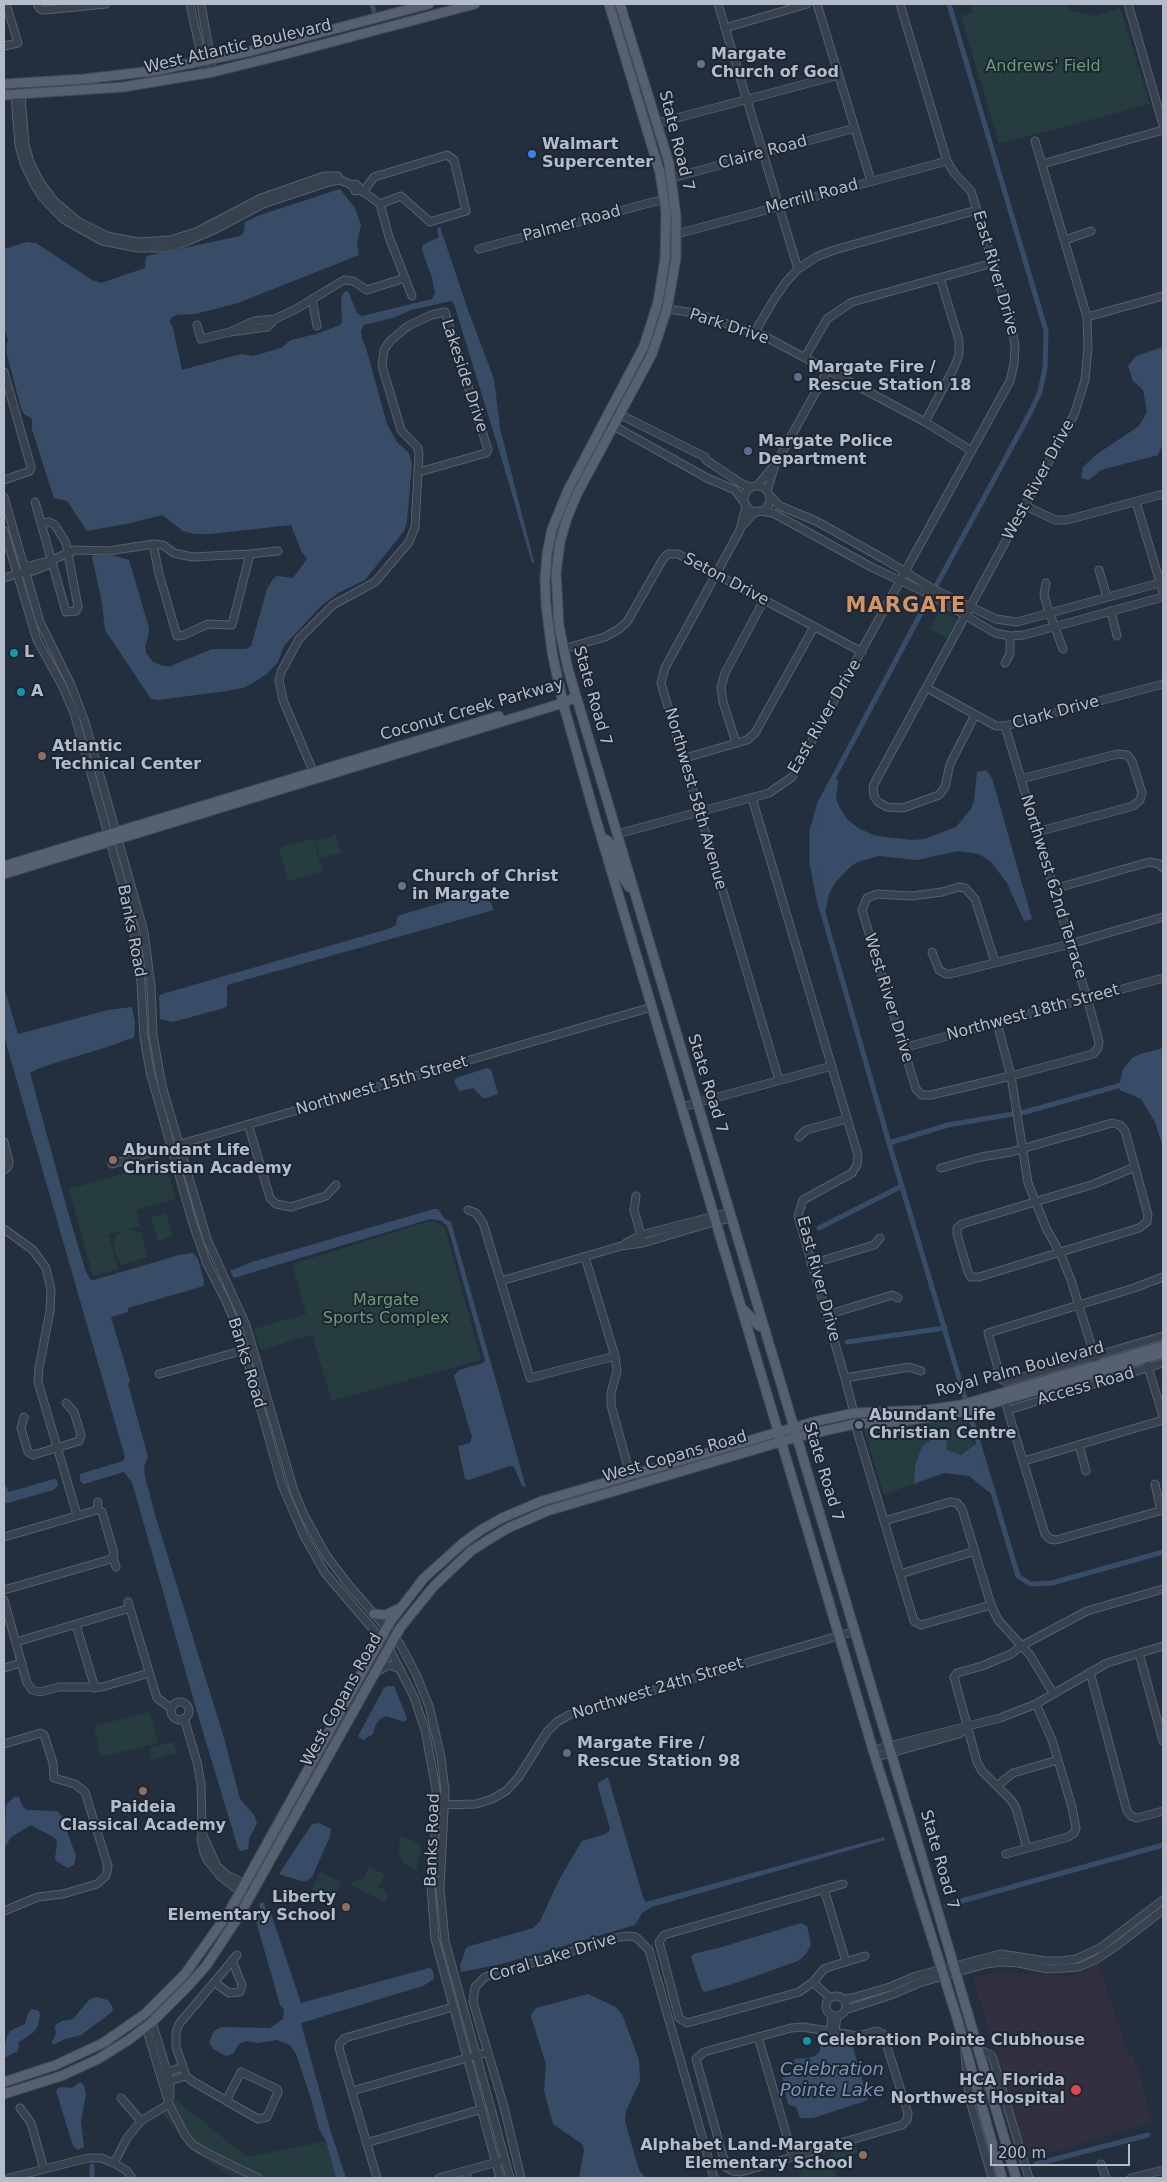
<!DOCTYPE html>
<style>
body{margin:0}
#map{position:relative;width:1167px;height:2182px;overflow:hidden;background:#242f3e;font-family:"DejaVu Sans",sans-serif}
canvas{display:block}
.frame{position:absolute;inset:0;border:5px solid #b4bcc9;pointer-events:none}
.scale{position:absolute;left:990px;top:2144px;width:140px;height:22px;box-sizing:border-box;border:2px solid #b4bcc9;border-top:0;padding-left:6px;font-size:15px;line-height:18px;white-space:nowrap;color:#b4bcc9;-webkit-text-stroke:4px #1d2633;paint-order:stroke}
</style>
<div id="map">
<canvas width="1167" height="2182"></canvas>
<div class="frame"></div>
<div class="scale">200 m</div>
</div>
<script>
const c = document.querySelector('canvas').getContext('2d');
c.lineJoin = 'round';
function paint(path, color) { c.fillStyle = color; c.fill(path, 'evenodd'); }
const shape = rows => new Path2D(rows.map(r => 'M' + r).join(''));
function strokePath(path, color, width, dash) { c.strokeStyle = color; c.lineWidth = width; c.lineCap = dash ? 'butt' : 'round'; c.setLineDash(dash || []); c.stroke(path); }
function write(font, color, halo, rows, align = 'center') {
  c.font = font + ' "DejaVu Sans",sans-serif'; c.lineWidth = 4; c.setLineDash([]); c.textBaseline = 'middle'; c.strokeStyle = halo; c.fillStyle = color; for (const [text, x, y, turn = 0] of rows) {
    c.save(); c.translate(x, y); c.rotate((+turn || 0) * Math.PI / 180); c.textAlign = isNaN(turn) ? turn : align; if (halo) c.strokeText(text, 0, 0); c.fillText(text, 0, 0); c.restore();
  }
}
paint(shape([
 [1098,1963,1127,2051,1134,2058,1153,2122,1029,2159,973,1978,998,1972,1068,1976,1089,1971]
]), '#32303f');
paint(shape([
 [970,4,1065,4,1071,11,1095,16,1120,8,1150,104,999,144,961,16,972,13],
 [940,610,960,621,950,640,930,629],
 [336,835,341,853,320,858,315,841],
 [313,838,323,872,288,881,279,848],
 [165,1162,176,1199,136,1210,140,1226,129,1229,142,1233,147,1257,122,1265,117,1258,113,1243,116,1236,123,1231,108,1234,118,1269,93,1276,69,1189],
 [166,1213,173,1236,158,1241,151,1217],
 [430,1221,438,1223,445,1228,481,1360,332,1401,312,1335,260,1350,254,1329,306,1314,292,1264],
 [966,1419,974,1445,961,1455,947,1451,946,1448,947,1440,932,1439,922,1446,915,1466,914,1484,884,1494,862,1424],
 [150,1712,158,1743,101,1757,94,1726],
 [173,1742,177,1753,152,1760,149,1748],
 [400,1836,414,1841,420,1845,421,1853,416,1870,406,1865,401,1858,399,1851],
 [369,1867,385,1874,379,1887,385,1890,388,1897,385,1902,351,1885,352,1882,363,1880],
 [320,1872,342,1882,334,1900,312,1890],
 [174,2098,247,2157,326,2141,336,2178,232,2178,187,2146,162,2112],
 [855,2143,858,2153,833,2160,830,2150],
 [831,2158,837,2178,801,2178,798,2168]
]), '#263c3f');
paint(shape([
 [340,189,355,208,361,225,357,243,359,255,238,303,195,314,177,315,172,317,170,322,173,328,182,370,226,358,242,354,253,356,281,348,291,340,316,334,340,325,342,322,341,298,344,292,348,291,357,313,362,316,432,299,435,293,432,278,422,250,423,245,439,237,437,229,440,227,468,310,494,379,500,428,534,562,532,563,502,460,454,304,451,301,411,310,396,317,364,325,361,331,362,339,366,348,387,424,397,442,409,453,412,464,407,522,404,531,365,580,338,593,321,606,284,646,278,662,268,673,253,683,243,688,227,691,158,700,151,699,105,630,102,603,92,557,95,555,115,556,129,560,149,628,148,638,145,645,146,653,153,662,163,666,171,666,212,649,246,649,251,646,267,589,273,579,277,576,293,578,307,559,301,551,291,525,210,534,194,534,183,531,162,515,131,523,87,531,67,501,54,498,32,430,32,419,24,414,21,408,7,355,6,347,8,340,4,328,4,249,27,242,36,243,92,280,101,283,145,268,146,257,151,255,240,236,244,232,245,222,260,215],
 [1163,347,1163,444,1158,455,1101,470,1089,480,1081,478,1083,467,1097,454,1139,426,1147,412,1143,390,1133,381,1128,366,1136,356],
 [986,770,992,778,1032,919,1024,921,1007,883,991,862,979,854,958,851,917,860,879,856,858,862,851,866,835,883,829,894,824,917,812,863,812,831,820,803,833,776,838,781,836,799,840,808,848,820,858,828,876,836,912,840,924,839,956,827,971,809,974,801,977,772],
 [483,891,486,892,494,910,227,985,227,1006,224,1008,173,1022,160,1019,159,996,162,994,388,929,396,925,397,918,400,915],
 [4,987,18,1034,108,1010,132,1007,135,1022,134,1037,132,1038,107,1047,42,1067,30,1073,67,1209,86,1272,90,1279,94,1280,179,1255,193,1253,198,1259,204,1281,204,1285,200,1287,128,1308,128,1312,111,1317,130,1381,128,1384,148,1457,144,1466,145,1477,156,1518,224,1738,240,1799,254,1815,257,1823,249,1839,248,1849,246,1850,241,1851,238,1848,197,1712,132,1482,124,1472,84,1484,80,1481,80,1474,123,1461,125,1457,4,1036],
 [1163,1048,1163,1147,1155,1122,1141,1099,1120,1090,1119,1086,1123,1069,1132,1058,1140,1054],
 [487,1068,491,1069,498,1094,487,1098,483,1098,473,1088,459,1091,454,1081,456,1078],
 [434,1209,438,1209,444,1218,451,1222,526,1487,522,1486,514,1467,509,1466,469,1480,465,1479,458,1446,470,1443,472,1437,454,1376,459,1370,483,1363,485,1360,450,1235,447,1226,442,1221,430,1219,237,1277,234,1278,230,1271,252,1262],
 [932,1439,947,1440,946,1448,947,1450,961,1455,974,1445,979,1444,995,1497,969,1476,944,1473,914,1484,915,1466,922,1446],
 [54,1479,57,1480,58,1486,53,1490,4,1504,4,1483,9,1492],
 [388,1686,394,1686,407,1718,405,1722,386,1716,380,1719,375,1726,373,1734,363,1740,358,1736,384,1688],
 [608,1777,643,1897,646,1902,884,1837,885,1840,652,1907,642,1913,635,1925,506,1963,461,1972,460,1966,466,1948,470,1946,533,1928,540,1921,560,1878,582,1841,606,1834,609,1831,610,1828,598,1787,598,1783],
 [14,1797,19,1797,23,1807,27,1810,57,1811,61,1815,76,1856,74,1865,67,1868,55,1860,57,1841,55,1838,31,1825,11,1837,4,1849,6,1805],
 [319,1823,331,1829,330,1836,312,1877,306,1881,301,1881,279,1874,312,1824],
 [263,1910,270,1911,301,2003,429,1968,432,1969,434,1976,434,1979,423,1986,301,2023,330,2129,346,2178,336,2178,326,2141,319,2129,311,2099,296,2054,290,2045,277,2040,258,2043,246,2041,239,2044,233,2054,226,2056,213,2049,209,2042,214,2031,221,2027,270,2028,283,2019,284,2009,280,2005,256,1921,258,1912],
 [801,1923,807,1926,811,1945,805,1955,798,1961,739,1982,705,1992,702,1990,691,1957,693,1954,722,1947],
 [588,1994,616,2007,622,2014,639,2060,640,2081,626,2111,625,2121,639,2170,646,2178,579,2178,584,2150,582,2144,553,2124,544,2091,546,2064,531,2017,532,2013,536,2008],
 [96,1997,108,2000,113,2008,112,2012,81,2035,65,2039,53,2045,52,2042,56,2034,55,2027,57,2024,62,2021,73,2019,90,1999],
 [32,2009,39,2011,40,2016,38,2025,34,2032,19,2042,18,2051,4,2058,4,2048,7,2036,10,2031,25,2024,28,2013],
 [825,2040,853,2047,868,2100,813,2118,800,2118,796,2107,788,2104,782,2078,793,2074,793,2061,795,2059,809,2058,815,2056,820,2051,820,2043],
 [80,2082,84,2085,86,2095,81,2121,84,2147,78,2150,73,2146,69,2133,56,2090,60,2087,72,2088]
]), '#394c67');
strokePath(shape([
 [372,4,374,12],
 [936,586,1029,415,1040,392,1045,368,1046,331,949,4],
 [928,600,820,803,812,831,812,863,819,899,889,1143,1018,1576,1030,1584,1052,1583,1163,1552],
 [889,1143,948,1125,1025,1112,1125,1084],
 [819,1228,902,1186],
 [847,1342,945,1328],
 [262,1905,265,1916],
 [947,1905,1163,1845],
 [1036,2164,1148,2135],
 [92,2166,92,2178]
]), '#394c67', 5);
const minor = shape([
 [37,4,40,9,45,10,106,4],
 [190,4,205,73],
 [201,4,213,72],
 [718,4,798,269],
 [817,4,871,181],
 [1128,4,1163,125],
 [725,28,807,4],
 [4,46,18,43,6,4],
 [14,84,19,145,24,163,34,184,42,197,63,219,102,241,138,248,163,248,183,243,216,229,263,204,329,182,340,180],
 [20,84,25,144,30,162,40,182,54,201,79,222,107,236,138,242,170,240,196,232,261,198,324,176,338,176,340,180,352,185],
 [658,123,839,75],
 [1042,164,1163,130],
 [672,178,855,128],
 [361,190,355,191,352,185,356,184,361,190,380,204,389,237,412,296],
 [363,192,374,177,447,155,454,160,466,211,430,222,401,196,380,204],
 [677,234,947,161],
 [1065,240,1091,231],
 [479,249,664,199],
 [312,299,317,326],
 [667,309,694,313,764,336,925,422,972,451],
 [1087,317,1163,296],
 [197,325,201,339,230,332,254,321,275,319],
 [230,332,267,327,275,319,296,309,344,280,353,281,367,290,405,278],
 [755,332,773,301,786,282,798,269,816,257,834,250,977,210],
 [805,357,827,319,852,302,993,263],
 [4,372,31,467,30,471,4,480],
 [611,410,705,457,706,460,742,484,752,487],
 [605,421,707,478,735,490,744,502],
 [925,422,954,368,959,355,959,340,940,278],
 [757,486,773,467],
 '744 499a13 13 0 1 1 26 0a13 13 0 1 1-26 0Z',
 [767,491,775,465,828,370],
 [769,495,780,506,816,521,884,559,933,589,996,619,1017,622,1163,582],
 [4,497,40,622,71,685,85,722,144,932,151,986,153,1035,162,1086,207,1239,246,1325,294,1491,305,1517,326,1555,347,1583,400,1644,416,1674,429,1706,441,1757,445,1791,440,1889,445,1941,510,2178],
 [35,502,41,523,66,612,76,611,78,607,66,543,55,525,49,522,41,523],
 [1136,502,1163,592],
 [746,506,740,530,665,668,661,683,779,1080],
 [1026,506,1055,520,1067,520,1163,494],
 [760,511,773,513,873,568,929,594,995,633,1010,636,1024,635,1163,597],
 [741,527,756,511],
 [4,530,37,640,62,685,74,713,130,912,140,966,144,1037,150,1072,193,1224,207,1264,226,1301,240,1335,282,1485,304,1536,325,1573,389,1648,394,1658,414,1697,425,1730,436,1789,436,1818,431,1887,435,1939,500,2178],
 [153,544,159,574,177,636,184,635,208,624,232,625,250,554,278,551],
 [25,570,33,571,50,564,52,560],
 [1099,570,1107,597],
 [4,578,21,573,29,566,52,560,75,550,109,551,153,544,163,545,174,553,192,557,250,554],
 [1046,583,1044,595,1048,609,1063,649],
 [1111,611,1117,636],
 [563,649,605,637,619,629,627,622,663,559,668,554,678,554,862,652],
 [1005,663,1010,654,1010,636],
 [927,688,996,726,1005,726,1163,684],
 [975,715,950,764,945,787,939,795,903,808,887,807,878,802,874,796,873,786,1074,415,1085,380,1088,347,1087,317,1035,141],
 [736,743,723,702,721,687,725,673,764,600],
 [682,759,747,740,755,733,814,627],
 [315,776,283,700,279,680,281,672,299,639,333,605,375,582,409,542,415,527,419,454,418,448,401,430,399,423,382,366,384,350,390,341,408,326,431,315,445,312,488,450,486,453,419,472],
 [1021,779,1117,754,1127,755,1132,761,1142,793,1140,800,1133,806,1037,832],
 [752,798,858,1155,857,1165,852,1173,803,1200,798,1216,845,1378,854,1413],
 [617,834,769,793,792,777,1010,381,1014,364,1015,346,1011,322,971,191,955,174,947,161,900,4],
 [1054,889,1149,862,1159,864,1163,868],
 [932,952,939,970,946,974,950,974,1070,944,1163,917],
 [995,962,975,899,965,888,959,887,942,892,912,896,877,894,867,898,862,910,916,1089,922,1095,931,1095,1011,1076,1093,1054,1098,1048,1099,1042,1089,1005,1005,726],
 [997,1023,1011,1076,1028,1183,1046,1228,1060,1253,1071,1280,1096,1361],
 [903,1048,1163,978],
 [682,1107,832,1066],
 [248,1124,270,1198,276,1204,291,1207,326,1196,336,1185],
 [799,1137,806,1130,847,1119],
 [4,1142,9,1161,8,1167,4,1170],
 [112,1164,652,1007],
 [941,1168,981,1157,1011,1152,1112,1123,1120,1125,1125,1131,1135,1167,1148,1215,1147,1222,1139,1228,979,1277,971,1277,968,1272,957,1234,957,1228,962,1224,1094,1184,1135,1167],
 [636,1196,634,1210,642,1239],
 [468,1210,476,1213,483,1223,530,1378,615,1356],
 [4,1229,33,1250,46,1268,51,1290,50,1311,39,1368,38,1382,77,1515],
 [626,1243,641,1235,730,1212],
 [585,1257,615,1356,617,1371,611,1393,611,1405,633,1485],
 [811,1264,874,1245,880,1238],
 [1163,1277,1134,1288,988,1333,1001,1379,1006,1382,1163,1336],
 [501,1281,621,1246,643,1243,717,1221,732,1218],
 [827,1315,892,1295,898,1298],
 [1147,1364,1163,1416],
 [159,1374,248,1349],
 [845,1378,909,1367,921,1371],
 [1005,1401,1045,1534,1050,1539,1056,1540,1163,1510],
 [1008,1410,1163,1363],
 [24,1417,21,1428,28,1452,33,1455,79,1441,81,1435,74,1412,66,1403],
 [855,1424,914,1621,921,1625,991,1605],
 [1079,1445,1086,1471],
 [1024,1461,1163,1420],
 [1155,1484,1161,1511],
 [98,1502,97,1510,102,1512,114,1553,113,1557,116,1567],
 [884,1521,950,1502,957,1503,962,1509,991,1605,998,1620,1030,1655,1053,1693],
 [4,1537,97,1510],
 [900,1574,975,1551],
 [4,1590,108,1560,113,1557],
 [4,1600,27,1683,32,1690,40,1692,59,1687,102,1687,149,1673],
 [128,1602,157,1698,172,1709],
 [76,1625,95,1688],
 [16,1642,130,1608],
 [1139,1653,1163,1741],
 [4,1668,22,1663],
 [376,1672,389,1665,400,1669],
 [1090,1672,1127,1811,1131,1816,1137,1818,1163,1811],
 '171 1711a9 9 0 1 1 18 0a9 9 0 1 1-18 0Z',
 [184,1718,197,1762,201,1784,202,1833,201,1839,204,1853,208,1861,221,1877,234,1887,247,1888],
 [4,1744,41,1733,44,1735,53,1763,54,1778,75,1784,85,1792,108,1866,106,1876,97,1884,63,1894,38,1897,4,1911],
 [873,1750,1000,1718,1036,1704,1107,1663,1163,1646],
 [876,1757,959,1734,967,1728],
 [997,1786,1013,1773,1058,1760],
 [440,1805,476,1804,492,1799,506,1791,518,1778,547,1732,557,1722,569,1715,855,1631],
 [202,1833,217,1866,227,1875,239,1881,242,1887],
 [1027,1848,1016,1808,1011,1800,982,1771,977,1762,954,1677,957,1673,982,1666,1011,1654,1023,1645,1087,1611,1163,1589],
 [1006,1854,1068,1837,1074,1833,1076,1828,1072,1807,1052,1740,1036,1704],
 [824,1889,846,1962],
 [214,1982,229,1993,240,1992,242,1985,232,1960],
 [813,1982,824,1969,829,1967,865,1956],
 '826 2006a10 10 0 1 1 20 0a10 10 0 1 1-20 0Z',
 [830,1998,813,1982,799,1992,687,2023,679,2018,659,1942,664,1935,843,1884],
 [843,1999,852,1998,890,1987,916,1976,1001,1954,1046,1961,1061,1961,1076,1959,1100,1948,1163,1900],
 [845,2010,891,1995,919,1983,986,1964,1002,1962,1018,1963,1048,1969,1079,1967,1095,1960,1115,1947,1163,1910],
 [145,2014,146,2027,169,2104,185,2135,193,2145,205,2152,258,2178],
 [149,2019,152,2022,170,2081,170,2096],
 [803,2027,858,2036,877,2031,883,2034,908,2113,907,2120,902,2125,741,2172,733,2171,726,2167,696,2059,704,2052,791,2028,803,2027],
 [830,2032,832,2015],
 [835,2032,837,2016],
 [758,2037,793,2157],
 [978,2049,991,2055,993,2059,1029,2178],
 [965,2053,969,2097,992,2178],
 [164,2073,183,2067],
 [166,2082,186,2076],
 [352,2091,488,2052],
 [121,2098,141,2121],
 [226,2101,241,2072,277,2089,278,2092,267,2117,258,2119,192,2081,186,2076,183,2067,176,2047,176,2032,179,2024,237,1955],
 [20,2108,31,2123,44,2169],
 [366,2143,482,2109],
 [114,2163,127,2138,141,2121,169,2104],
 [1101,2164,1106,2178],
 [466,2171,467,2178],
 [9,2178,88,2158,101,2158,114,2163,127,2171,132,2178],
 [377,2178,339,2048,340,2043,345,2038,453,2007],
 [439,2178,501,2161],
 [521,2178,504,2107,473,2002,475,1987,485,1977,620,1937,629,1936,636,1937,649,1950,714,2178],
 [1131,2178,1163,2170]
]);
const major = shape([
 [609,4,660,173,666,212,665,259,658,302,644,346,568,490,552,529,547,554,545,580,546,605,552,652,563,703,595,816,873,1750,957,2018,1002,2178],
 [620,4,669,163,676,216,676,258,667,309,652,354,577,494,567,518,560,542,556,573,559,626,568,669,914,1830,1016,2178],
 [4,84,84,79,153,71,251,51,429,4],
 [4,95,123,87,213,72,286,54,475,4],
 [602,839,607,840,613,847,622,875,629,887],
 [4,866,499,716],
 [4,874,406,751,563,703,576,697],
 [744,1310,759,1326,764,1327],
 [374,1614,386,1615,398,1609],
 [4,2082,56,2065,103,2043,145,2014,185,1974,229,1912,390,1622,424,1578,463,1543,481,1530,502,1518,542,1501,813,1422,854,1413,926,1410,961,1405,1163,1346],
 [4,2094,61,2076,98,2059,130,2039,152,2022,189,1985,206,1966,239,1916,400,1628,434,1586,471,1551,488,1540,508,1528,547,1511,797,1437,855,1424,904,1421,963,1412,1163,1353]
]);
strokePath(minor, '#565f6c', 9);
strokePath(major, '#414a57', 11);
strokePath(minor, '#38414e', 7);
strokePath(major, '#56606e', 9);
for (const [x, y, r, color] of [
 [701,64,5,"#6b7280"],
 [532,154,5,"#3f7fe0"],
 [798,377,5,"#5c6f8a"],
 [748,451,5,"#5c6f8a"],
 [14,653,5,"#0f9aa8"],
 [21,692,5,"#0f9aa8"],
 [42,756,5,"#8d6e63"],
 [402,886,5,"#6b7280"],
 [113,1160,5,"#8d6e63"],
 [859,1425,5,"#6b7280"],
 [567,1753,5,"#5c6f8a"],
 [143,1791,5,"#8d6e63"],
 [346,1907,5,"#8d6e63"],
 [807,2041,5,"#0f9aa8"],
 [1076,2090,6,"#e0444e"],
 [863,2155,5,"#8d6e63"]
]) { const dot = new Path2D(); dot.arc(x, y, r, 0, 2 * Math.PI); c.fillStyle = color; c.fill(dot); strokePath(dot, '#1d2633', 2); }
write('16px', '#b4bcc9', '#1d2633', [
 ["West Atlantic Boulevard",238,47,-13],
 ["State Road 7",676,141,76],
 ["Claire Road",763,153,-15],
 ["Merrill Road",812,197,-15],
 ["Palmer Road",572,224,-15],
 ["East River Drive",995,273,74],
 ["Park Drive",729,327,18],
 ["Lakeside Drive",464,376,72],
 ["West River Drive",1039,480,-62],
 ["Seton Drive",726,580,28],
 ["State Road 7",592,696,74],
 ["Coconut Creek Parkway",472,710,-16],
 ["Clark Drive",1056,713,-15],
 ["East River Drive",825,717,-60],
 ["Northwest 58th Avenue",695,799,74],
 ["Northwest 62nd Terrace",1053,887,73],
 ["Banks Road",131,931,79],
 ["West River Drive",888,998,73],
 ["Northwest 18th Street",1033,1013,-15],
 ["State Road 7",707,1084,73],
 ["Northwest 15th Street",382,1086,-16],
 ["East River Drive",818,1279,75],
 ["Banks Road",246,1363,73],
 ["Royal Palm Boulevard",1020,1370,-15],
 ["Access Road",1086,1387,-16],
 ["West Copans Road",675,1457,-16],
 ["State Road 7",823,1472,73],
 ["Northwest 24th Street",658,1689,-17],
 ["West Copans Road",342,1700,-61],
 ["Banks Road",433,1840,-88],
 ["State Road 7",939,1860,74],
 ["Coral Lake Drive",553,1958,-17]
]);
write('bold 16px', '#b4bcc9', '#1d2633', [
 ["Margate",711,55],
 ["Church of God",711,73],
 ["Walmart",542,145],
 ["Supercenter",542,163],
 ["Margate Fire /",808,368],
 ["Rescue Station 18",808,386],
 ["Margate Police",758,442],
 ["Department",758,460],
 ["L",24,653],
 ["A",31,692],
 ["Atlantic",52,747],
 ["Technical Center",52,765],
 ["Church of Christ",412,877],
 ["in Margate",412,895],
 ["Abundant Life",123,1151],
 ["Christian Academy",123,1169],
 ["Abundant Life",869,1416],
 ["Christian Centre",869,1434],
 ["Margate Fire /",577,1744],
 ["Rescue Station 98",577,1762],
 ["Paideia",143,1808,"center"],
 ["Classical Academy",143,1826,"center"],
 ["Liberty",336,1898,"right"],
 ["Elementary School",336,1916,"right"],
 ["Celebration Pointe Clubhouse",817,2041],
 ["HCA Florida",1065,2081,"right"],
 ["Northwest Hospital",1065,2099,"right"],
 ["Alphabet Land-Margate",853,2146,"right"],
 ["Elementary School",853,2164,"right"]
], 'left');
write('16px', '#6b9a76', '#1d2633', [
 ["Andrews' Field",1043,67],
 ["Margate",386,1301],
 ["Sports Complex",386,1319]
]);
write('italic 18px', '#7c92b1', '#1d2633', [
 ["Celebration",832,2070],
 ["Pointe Lake",832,2091]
]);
c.letterSpacing = '1px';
write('bold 21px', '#d59563', '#1d2633', [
 ["MARGATE",906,607]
]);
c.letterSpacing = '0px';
</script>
